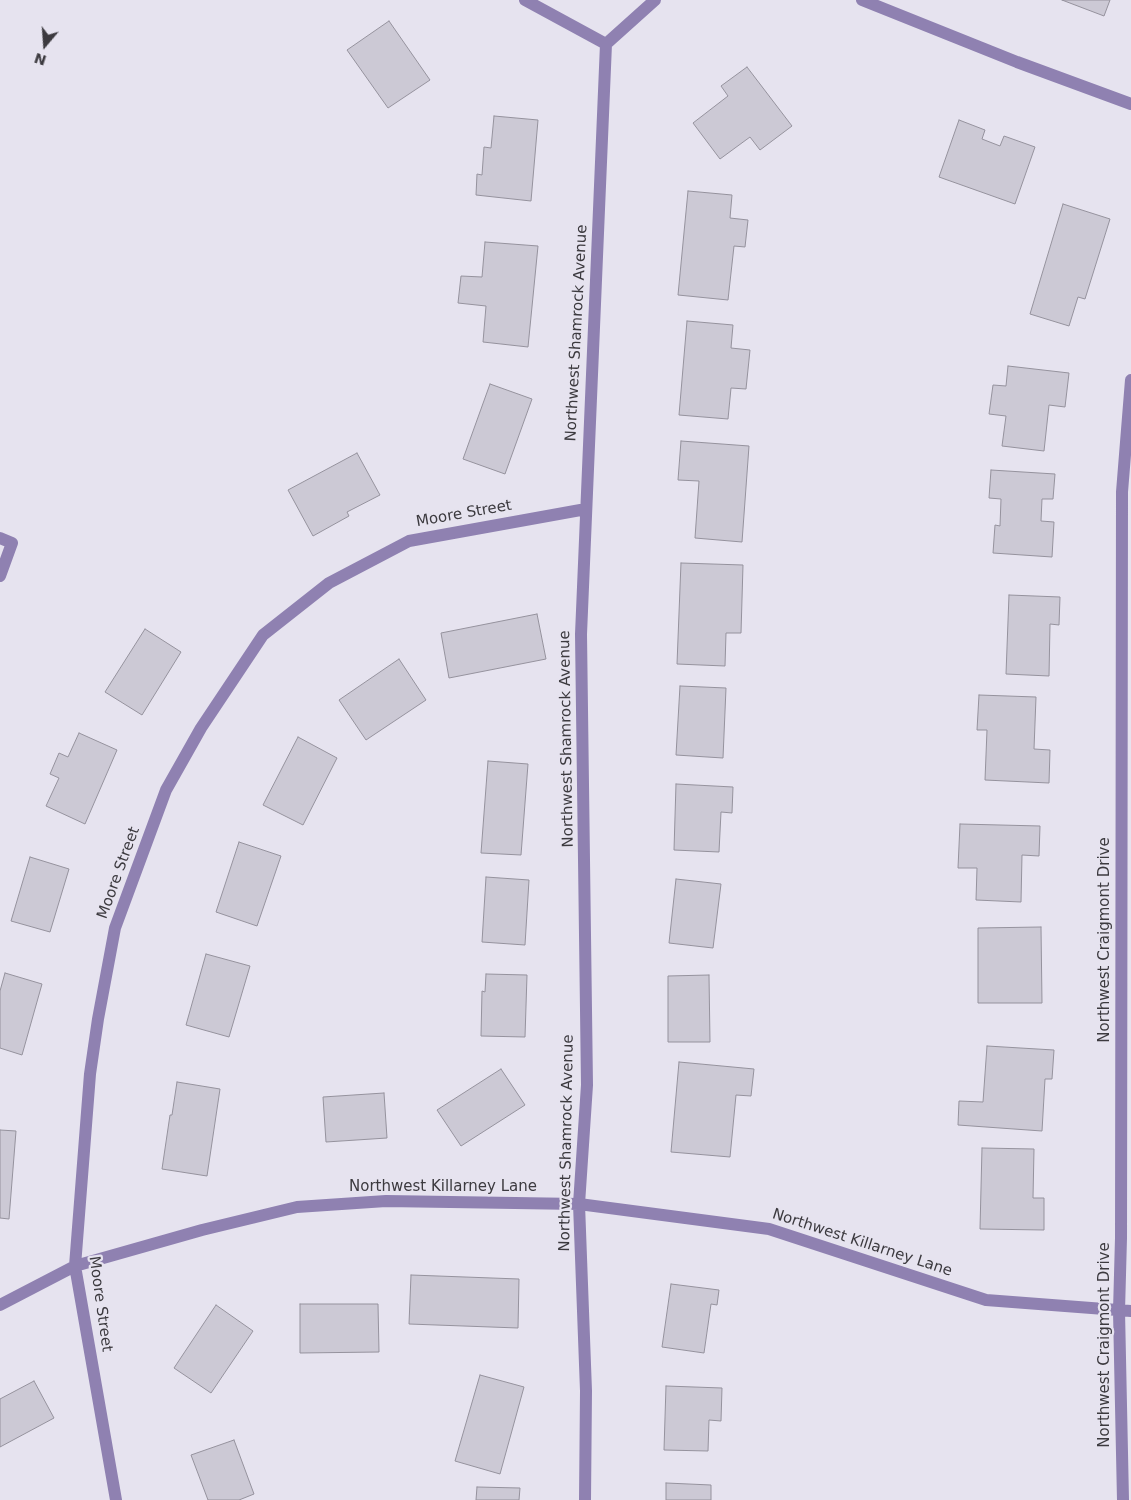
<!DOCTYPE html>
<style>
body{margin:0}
#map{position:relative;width:1131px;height:1500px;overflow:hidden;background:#e6e3ef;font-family:"DejaVu Sans",sans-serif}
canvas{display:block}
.north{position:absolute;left:20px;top:20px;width:50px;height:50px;-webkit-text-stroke:4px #e6e3ef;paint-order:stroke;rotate:198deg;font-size:14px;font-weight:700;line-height:20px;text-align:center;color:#3c3a3f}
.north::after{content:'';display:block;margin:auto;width:18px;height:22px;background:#3c3a3f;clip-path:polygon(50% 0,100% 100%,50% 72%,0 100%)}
</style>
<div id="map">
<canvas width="1131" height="1500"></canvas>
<div class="north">N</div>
</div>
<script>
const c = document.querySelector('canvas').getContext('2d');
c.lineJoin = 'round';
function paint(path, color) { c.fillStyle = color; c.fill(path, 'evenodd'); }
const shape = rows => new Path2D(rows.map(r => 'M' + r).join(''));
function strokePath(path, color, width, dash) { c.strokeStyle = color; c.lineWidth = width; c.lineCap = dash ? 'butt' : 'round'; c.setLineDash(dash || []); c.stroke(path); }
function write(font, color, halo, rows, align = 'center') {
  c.font = font + ' "DejaVu Sans",sans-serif'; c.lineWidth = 4.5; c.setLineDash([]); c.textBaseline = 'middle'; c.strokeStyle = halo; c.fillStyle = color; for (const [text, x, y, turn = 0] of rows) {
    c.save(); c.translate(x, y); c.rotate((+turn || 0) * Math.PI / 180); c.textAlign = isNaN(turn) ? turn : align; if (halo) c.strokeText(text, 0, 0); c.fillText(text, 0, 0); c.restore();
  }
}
const building = shape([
 [1062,0,1110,0,1104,16,1062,0],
 [389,21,430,80,388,108,347,50,389,21],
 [747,67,792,126,760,150,750,137,720,159,693,123,728,96,721,86,747,67],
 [494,116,538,120,531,201,476,195,477,174,482,175,484,147,491,148,494,116],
 [959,120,985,130,982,139,1000,146,1004,136,1035,147,1015,204,939,177,959,120],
 [688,191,732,195,730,218,748,220,745,247,734,246,728,300,678,295,688,191],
 [1063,204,1110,219,1085,299,1078,297,1069,326,1030,314,1063,204],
 [485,242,538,246,528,347,483,342,486,306,458,303,461,276,482,277,485,242],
 [687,321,733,325,731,348,750,350,746,389,731,388,728,419,679,415,687,321],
 [1008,366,1069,373,1065,407,1049,405,1044,451,1002,446,1006,416,989,414,993,385,1006,386,1008,366],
 [490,384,532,399,505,474,463,459,490,384],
 [681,441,749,446,742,542,695,538,699,481,678,480,681,441],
 [357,453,380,495,347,512,349,516,313,536,288,490,357,453],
 [991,470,1055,474,1053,499,1042,499,1041,521,1054,522,1052,557,993,553,995,525,1000,526,1001,499,989,498,991,470],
 [681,563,743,565,741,633,726,633,725,666,677,664,681,563],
 [1009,595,1060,597,1059,625,1050,624,1049,676,1006,674,1009,595],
 [537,614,546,659,449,678,441,633,537,614],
 [145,629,181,652,142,715,105,692,145,629],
 [399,659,426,700,366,740,339,700,399,659],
 [680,686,726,688,723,758,676,755,680,686],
 [979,695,1036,697,1034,749,1050,750,1049,783,985,780,987,730,977,730,979,695],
 [79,733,117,750,85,824,46,806,59,778,50,774,59,753,68,757,79,733],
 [298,737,337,758,303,825,263,805,298,737],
 [488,761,528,764,521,855,481,853,488,761],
 [676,784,733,787,732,813,721,812,719,852,674,850,676,784],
 [960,824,1040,826,1039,856,1022,855,1021,902,976,900,977,868,958,868,960,824],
 [239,842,281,856,257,926,216,912,239,842],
 [30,857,69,869,50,932,11,921,30,857],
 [486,877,529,880,525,945,482,942,486,877],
 [676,879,721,884,713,948,669,943,676,879],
 [1041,927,1042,1003,978,1003,978,928,1041,927],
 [206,954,250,966,229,1037,186,1025,206,954],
 [5,973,42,984,22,1055,0,1048,0,991,5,973],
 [486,974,527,975,525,1037,481,1036,482,991,485,992,486,974],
 [709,975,710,1042,668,1042,668,976,709,975],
 [987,1046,1054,1050,1052,1079,1045,1079,1042,1131,958,1125,959,1101,983,1102,987,1046],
 [679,1062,754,1069,751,1096,736,1095,730,1157,671,1152,679,1062],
 [501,1069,525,1105,461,1146,437,1110,501,1069],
 [177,1082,220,1089,207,1176,162,1169,170,1115,172,1115,177,1082],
 [384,1093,387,1138,326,1142,323,1097,384,1093],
 [0,1130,16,1131,9,1219,0,1218,0,1130],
 [982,1148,1034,1149,1033,1198,1044,1198,1044,1230,980,1229,982,1148],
 [411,1275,519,1279,518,1328,409,1324,411,1275],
 [671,1284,719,1290,717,1305,711,1304,704,1353,662,1347,671,1284],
 [300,1304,378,1304,379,1352,300,1353,300,1304],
 [216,1305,253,1331,211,1393,174,1368,216,1305],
 [480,1375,524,1387,500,1474,455,1461,480,1375],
 [34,1381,54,1418,0,1447,0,1399,34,1381],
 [666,1386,722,1388,721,1421,709,1420,708,1451,664,1450,666,1386],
 [234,1440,254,1494,239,1500,208,1500,191,1455,234,1440],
 [666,1483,711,1485,711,1500,666,1500,666,1483],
 [477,1487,520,1488,519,1500,476,1500,477,1487]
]);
paint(building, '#ccc9d5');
strokePath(building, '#95929d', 1);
strokePath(shape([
 [525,0,606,44],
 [862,0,1017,62,1131,104],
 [0,538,12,543,0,576],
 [0,1305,75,1266,202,1230,297,1207,386,1201,579,1204,769,1229,986,1300,1131,1311],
 [116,1500,75,1266,90,1074,98,1019,115,928,166,790,201,728,263,635,329,583,409,541,586,509],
 [585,1500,586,1391,579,1204,587,1085,581,634,606,44,655,0],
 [1123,1500,1119,1311,1121,1238,1122,492,1131,380]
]), '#8f81b1', 12);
write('15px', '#3c3a3f', '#e6e3ef', [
 ["Northwest Shamrock Avenue",577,333,-87],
 ["Moore Street",464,514,-10],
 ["Northwest Shamrock Avenue",567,739,-91],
 ["Moore Street",119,873,-70],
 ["Northwest Craigmont Drive",1105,940,-90],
 ["Northwest Shamrock Avenue",567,1143,-89],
 ["Northwest Killarney Lane",443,1187],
 ["Northwest Killarney Lane",862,1243,18],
 ["Moore Street",100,1304,82],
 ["Northwest Craigmont Drive",1105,1345,-90]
]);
</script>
